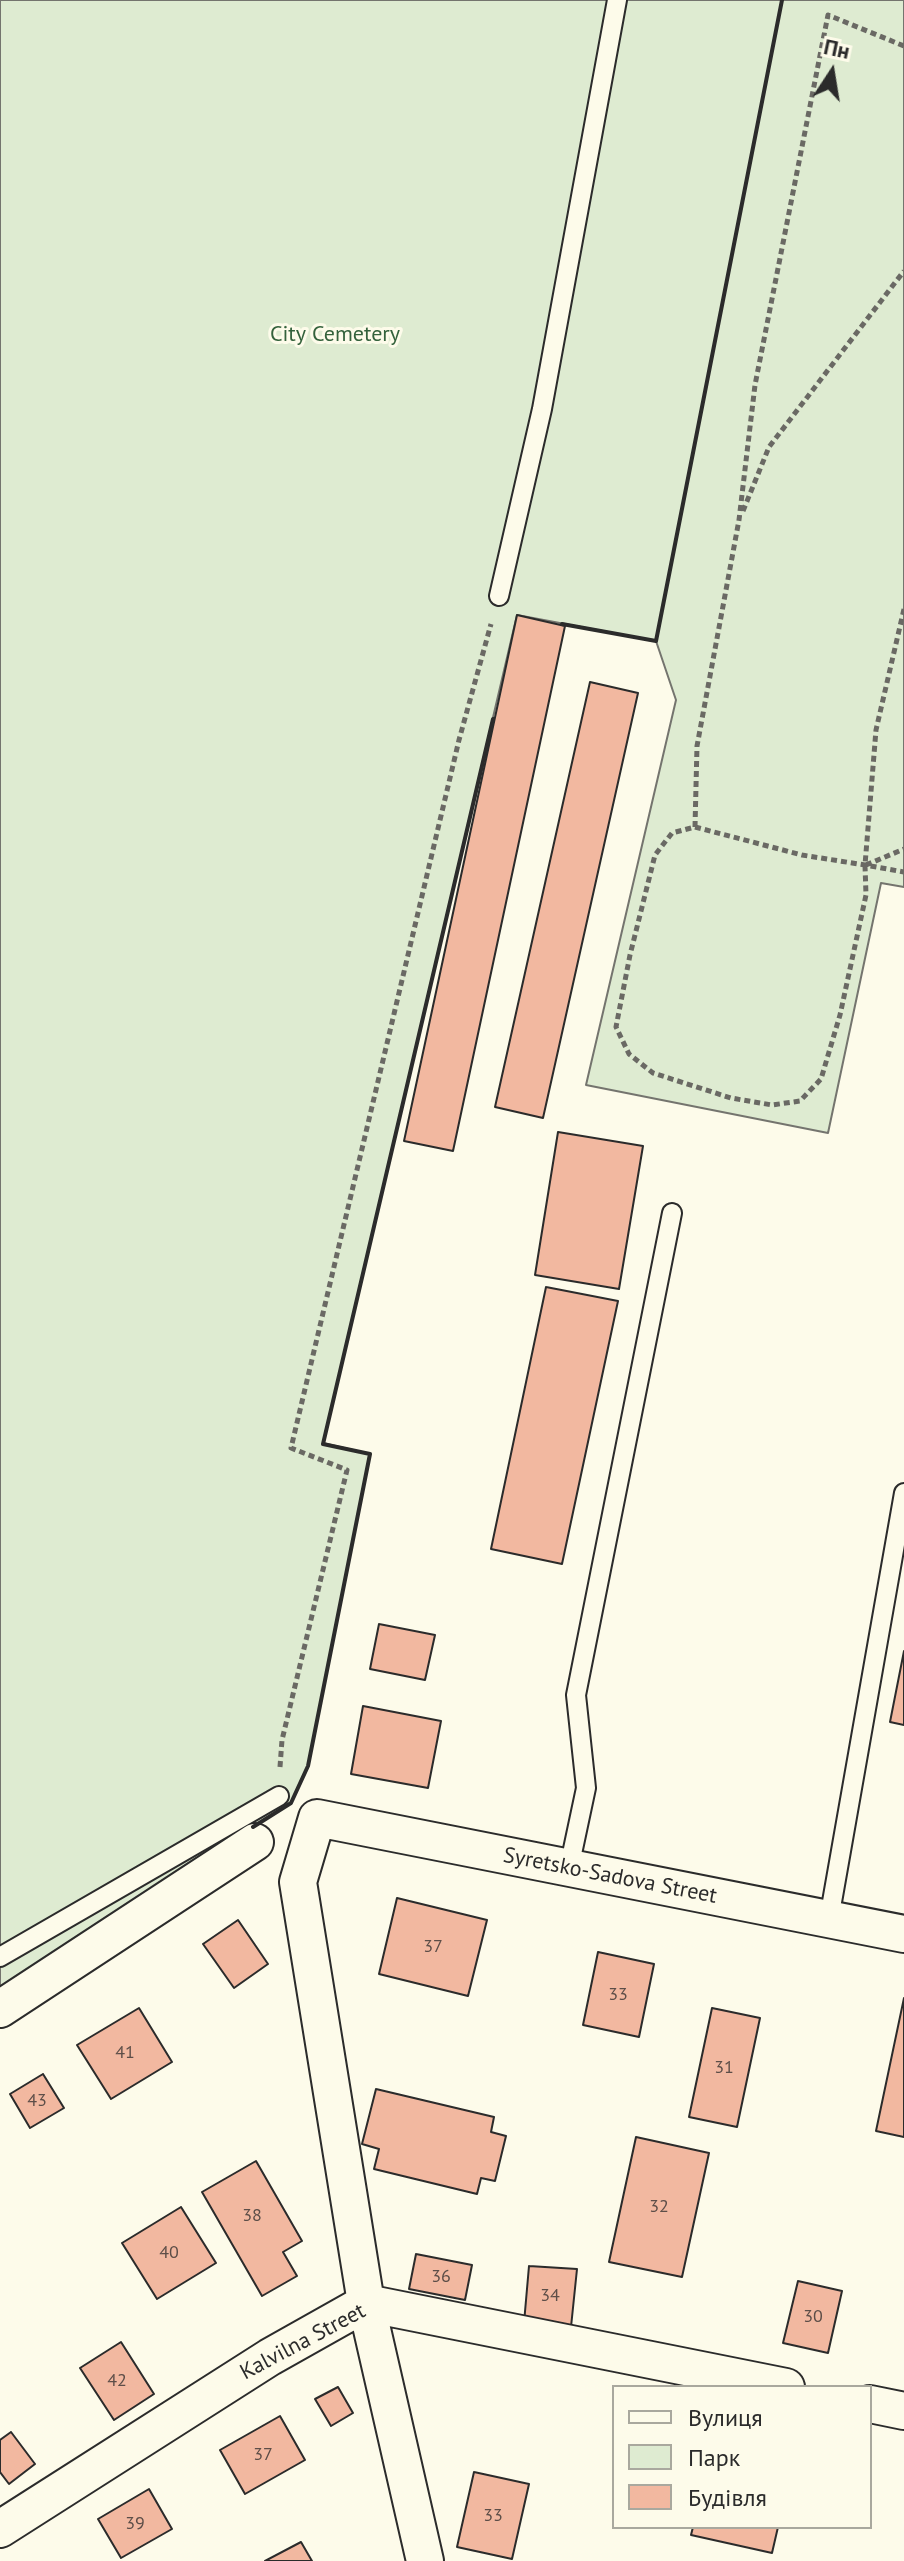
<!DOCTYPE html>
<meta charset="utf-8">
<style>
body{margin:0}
#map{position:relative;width:904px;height:2561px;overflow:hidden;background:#fdfbea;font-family:"PT Sans",sans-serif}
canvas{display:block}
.legend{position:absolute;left:612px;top:2385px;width:260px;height:144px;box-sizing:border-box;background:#fdfbea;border:2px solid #a9a89e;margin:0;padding:10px 14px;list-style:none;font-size:24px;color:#2b2b2b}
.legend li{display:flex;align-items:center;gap:16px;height:40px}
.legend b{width:40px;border:2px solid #a9a89e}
.north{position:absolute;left:792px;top:32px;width:80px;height:80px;-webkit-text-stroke:6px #fdfbea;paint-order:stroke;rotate:12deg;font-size:22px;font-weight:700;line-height:32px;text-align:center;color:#2b2b2b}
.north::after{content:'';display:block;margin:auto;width:28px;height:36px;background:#2b2b2b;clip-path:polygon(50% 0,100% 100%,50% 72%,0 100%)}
</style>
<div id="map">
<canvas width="904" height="2561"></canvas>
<ul class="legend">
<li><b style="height:10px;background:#fdfbea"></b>Вулиця</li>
<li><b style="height:22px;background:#deebd1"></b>Парк</li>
<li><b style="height:22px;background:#f2b8a0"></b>Будівля</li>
</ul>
<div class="north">Пн</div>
</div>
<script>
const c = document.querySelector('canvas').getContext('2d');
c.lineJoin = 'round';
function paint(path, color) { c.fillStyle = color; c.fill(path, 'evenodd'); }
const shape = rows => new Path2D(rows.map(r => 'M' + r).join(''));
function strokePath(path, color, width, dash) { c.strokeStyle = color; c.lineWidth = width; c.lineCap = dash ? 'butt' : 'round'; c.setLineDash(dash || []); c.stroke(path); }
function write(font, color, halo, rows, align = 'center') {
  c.font = font + ' "PT Sans",sans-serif'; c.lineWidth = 6; c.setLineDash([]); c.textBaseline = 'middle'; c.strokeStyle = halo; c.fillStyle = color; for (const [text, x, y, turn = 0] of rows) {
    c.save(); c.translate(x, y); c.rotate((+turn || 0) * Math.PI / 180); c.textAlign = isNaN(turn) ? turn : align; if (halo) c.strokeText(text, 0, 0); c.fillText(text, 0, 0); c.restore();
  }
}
const green = shape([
 [0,0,904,0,904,887,881,883,828,1133,586,1085,676,700,656,641,517,615,323,1443,370,1454,308,1766,291,1803,0,1989,0,0]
]);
paint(green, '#deebd1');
strokePath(green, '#74746e', 2);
const building = shape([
 [517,615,565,626,453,1151,404,1141,517,615],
 [590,682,638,693,543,1118,495,1107,590,682],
 [558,1132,643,1146,619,1289,535,1275,558,1132],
 [546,1287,618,1301,562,1564,491,1549,546,1287],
 [379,1624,435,1635,425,1680,370,1669,379,1624],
 [904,1651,904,1725,890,1722,904,1651],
 [363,1706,441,1721,428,1788,351,1774,363,1706],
 [397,1898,487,1920,468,1996,379,1974,397,1898],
 [238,1920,268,1964,234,1988,203,1944,238,1920],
 [598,1952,654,1964,639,2037,583,2025,598,1952],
 [904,1998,904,2137,876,2131,904,1998],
 [139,2008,172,2062,111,2099,77,2045,139,2008],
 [712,2008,760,2018,737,2127,689,2117,712,2008],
 [43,2074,64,2108,30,2128,10,2094,43,2074],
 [376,2089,494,2117,491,2132,506,2136,495,2181,481,2178,477,2194,374,2169,379,2149,362,2144,376,2089],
 [636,2137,709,2153,682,2277,609,2262,636,2137],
 [256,2161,302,2241,283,2252,297,2276,262,2296,202,2192,256,2161],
 [181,2207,216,2263,157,2299,122,2243,181,2207],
 [416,2254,472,2265,465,2300,409,2289,416,2254],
 [529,2266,577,2269,571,2327,524,2323,529,2266],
 [798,2281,842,2291,828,2353,783,2343,798,2281],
 [121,2342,154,2394,114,2420,80,2368,121,2342],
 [338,2387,353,2413,331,2426,315,2399,338,2387],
 [280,2416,305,2460,245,2494,220,2450,280,2416],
 [11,2432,35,2464,9,2484,0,2472,0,2440,11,2432],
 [474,2472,529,2484,512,2559,457,2547,474,2472],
 [149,2489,172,2529,121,2558,98,2519,149,2489],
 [693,2527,778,2527,772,2553,691,2535,693,2527],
 [301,2542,312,2561,265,2561,301,2542]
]);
paint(building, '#f2b8a0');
strokePath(building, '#2b2b2b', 2);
const service = shape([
 [499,596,542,409,617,0],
 [569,1868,586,1788,576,1695,672,1213],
 [829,1919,904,1493],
 [0,1957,279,1796]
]);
const minor = shape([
 [0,2009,255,1842],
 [870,2404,904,2411],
 [0,2529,270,2357,366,2303,786,2387],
 [425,2561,366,2303,298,1882,317,1818,904,1934]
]);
strokePath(service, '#2b2b2b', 22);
strokePath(minor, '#2b2b2b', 40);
strokePath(shape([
 [743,511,769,447,904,271],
 [904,609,876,730,865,865,866,895,840,1015,821,1079,800,1101,772,1105,731,1098,653,1073,629,1054,616,1027,630,955,655,855,672,833,695,827,802,855,865,865,904,872],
 [695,827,697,746,739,520,755,385,828,15,904,46],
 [866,865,904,849],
 [280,1767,282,1740,347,1470,291,1448,459,740,491,624]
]), '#6a6964', 5, [6, 4]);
strokePath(service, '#fdfbea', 18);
strokePath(minor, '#fdfbea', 36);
strokePath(shape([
 [562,624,656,641,782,0],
 [253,1827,291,1803,308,1766,370,1454,323,1444,493,719]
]), '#2b2b2b', 4);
write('18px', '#5d4e48', null, [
 ["37",433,1947],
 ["33",618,1995],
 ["41",125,2053],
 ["31",724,2068],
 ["43",37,2101],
 ["32",659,2207],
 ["38",252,2216],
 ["40",169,2253],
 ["36",441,2277],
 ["34",550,2296],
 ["30",813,2317],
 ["42",117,2381],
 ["37",263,2455],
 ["33",493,2516],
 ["39",135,2524]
]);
write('22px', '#34623c', '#fdfbea', [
 ["City Cemetery",335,335]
]);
write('22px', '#2b2b2b', '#fdfbea', [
 ["Syretsko-Sadova Street",610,1876,11],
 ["Kalvilna Street",303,2342,-28]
]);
</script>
